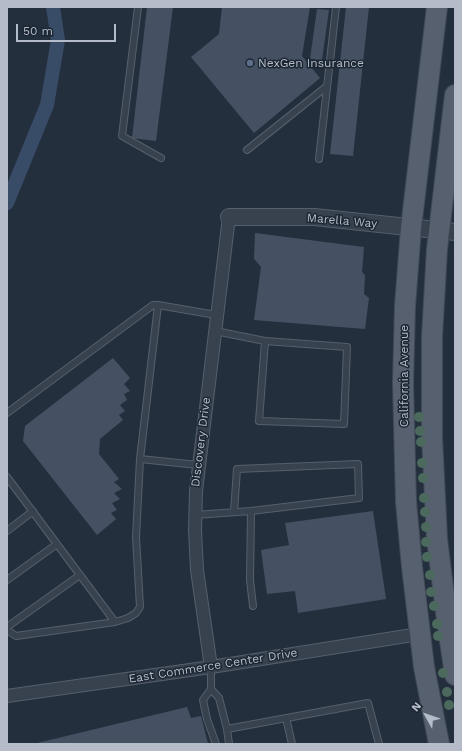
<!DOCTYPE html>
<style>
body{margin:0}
#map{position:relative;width:462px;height:751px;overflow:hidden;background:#242f3e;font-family:"Work Sans",sans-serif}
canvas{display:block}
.frame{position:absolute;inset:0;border:8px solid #b4bcc9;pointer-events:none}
.north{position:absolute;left:406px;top:695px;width:40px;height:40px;-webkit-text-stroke:3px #1d2633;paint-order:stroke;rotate:310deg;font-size:11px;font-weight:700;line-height:16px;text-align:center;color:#b4bcc9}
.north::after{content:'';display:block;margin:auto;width:14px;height:18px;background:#b4bcc9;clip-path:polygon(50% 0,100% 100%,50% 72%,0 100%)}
.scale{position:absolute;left:16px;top:24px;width:100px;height:18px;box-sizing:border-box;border:2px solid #b4bcc9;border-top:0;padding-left:5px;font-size:12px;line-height:14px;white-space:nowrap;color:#b4bcc9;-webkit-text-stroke:3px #1d2633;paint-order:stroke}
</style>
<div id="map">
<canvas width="462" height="751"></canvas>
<div class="frame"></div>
<div class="north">N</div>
<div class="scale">50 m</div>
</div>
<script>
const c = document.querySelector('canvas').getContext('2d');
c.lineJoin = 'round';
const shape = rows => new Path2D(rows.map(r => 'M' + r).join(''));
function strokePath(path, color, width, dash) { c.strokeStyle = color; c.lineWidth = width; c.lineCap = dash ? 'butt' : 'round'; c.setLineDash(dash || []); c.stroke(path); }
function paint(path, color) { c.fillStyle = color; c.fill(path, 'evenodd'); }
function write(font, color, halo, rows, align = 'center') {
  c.font = font + ' "Work Sans",sans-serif'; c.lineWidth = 3; c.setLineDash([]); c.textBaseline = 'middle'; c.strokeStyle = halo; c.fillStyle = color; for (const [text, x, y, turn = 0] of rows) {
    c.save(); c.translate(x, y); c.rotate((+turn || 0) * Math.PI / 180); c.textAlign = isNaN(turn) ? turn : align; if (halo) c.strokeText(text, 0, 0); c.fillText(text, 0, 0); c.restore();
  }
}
strokePath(shape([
 [7,203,47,105,58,40,53,7]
]), '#394c67', 14);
paint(shape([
 [147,7,173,7,156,141,132,138],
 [222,7,310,7,302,56,320,78,254,133,191,57,219,34],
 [346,7,369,7,353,156,330,154],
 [317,9,329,10,322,60,310,59],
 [255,233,364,247,362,272,365,275,364,294,369,298,365,329,254,320,261,267,254,259],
 [113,358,130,378,124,384,130,391,124,394,127,400,120,405,125,411,119,415,123,420,100,439,99,454,119,479,114,482,122,489,114,493,120,499,112,503,117,510,111,513,116,519,97,535,23,441,25,426],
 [373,511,386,599,298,613,295,591,267,594,261,550,289,545,285,523],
 [187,707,191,718,201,716,208,744,33,744]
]), '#455162');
const service = shape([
 [138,7,122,136,161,158],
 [247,150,326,87],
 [319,159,336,7],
 [215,331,265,341,259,421,344,424,347,347,265,341],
 [7,413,153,305,158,305,216,315],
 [140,459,158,305],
 [7,477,115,622,128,618,136,613,140,607,136,537,140,459,198,465],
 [234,512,237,469,358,464,359,498,251,511],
 [195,515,251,511,250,580,253,606],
 [7,531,33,511],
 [7,580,57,544],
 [7,627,80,575],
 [7,630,16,636,115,622],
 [211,667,211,689,203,700,207,719,216,744],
 [211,689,219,698,227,729,229,744],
 [286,718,292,744],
 [227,729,368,703,379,744]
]);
const minor = shape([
 [211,667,197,570,195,530,196,491,229,217],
 [7,696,211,667,419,634]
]);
const tertiary = shape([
 [229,217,314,217,455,232]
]);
const primary = shape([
 [437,7,411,228,405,306,403,383,406,502,412,567,424,667,439,744],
 [455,95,437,249,432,337,432,437,437,539,447,620,455,675]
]);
strokePath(service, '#565f6c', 8);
strokePath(minor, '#565f6c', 14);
strokePath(tertiary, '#565f6c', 18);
strokePath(primary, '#414a57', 22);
strokePath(service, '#38414e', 6);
strokePath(minor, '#38414e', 12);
strokePath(tertiary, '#38414e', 16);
strokePath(primary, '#56606e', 20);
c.fillStyle = '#4b6a5d';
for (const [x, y] of [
 [419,417],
 [420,431],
 [421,442],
 [422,463],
 [423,478],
 [424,498],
 [425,512],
 [426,527],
 [426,542],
 [427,557],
 [430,575],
 [431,592],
 [434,606],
 [437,624],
 [438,636],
 [443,673],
 [447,692],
 [449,705]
]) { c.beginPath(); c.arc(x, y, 5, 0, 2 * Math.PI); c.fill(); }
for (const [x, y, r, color] of [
 [250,63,4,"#5c6f8a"]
]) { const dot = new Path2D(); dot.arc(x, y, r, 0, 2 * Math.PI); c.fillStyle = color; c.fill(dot); strokePath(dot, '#1d2633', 1.5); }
write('12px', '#b4bcc9', '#1d2633', [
 ["NexGen Insurance",258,63]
], 'left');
write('12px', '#b4bcc9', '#1d2633', [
 ["Marella Way",342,221,5],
 ["California Avenue",404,376,-90],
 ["Discovery Drive",201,442,-83],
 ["East Commerce Center Drive",213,666,-9]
]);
</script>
